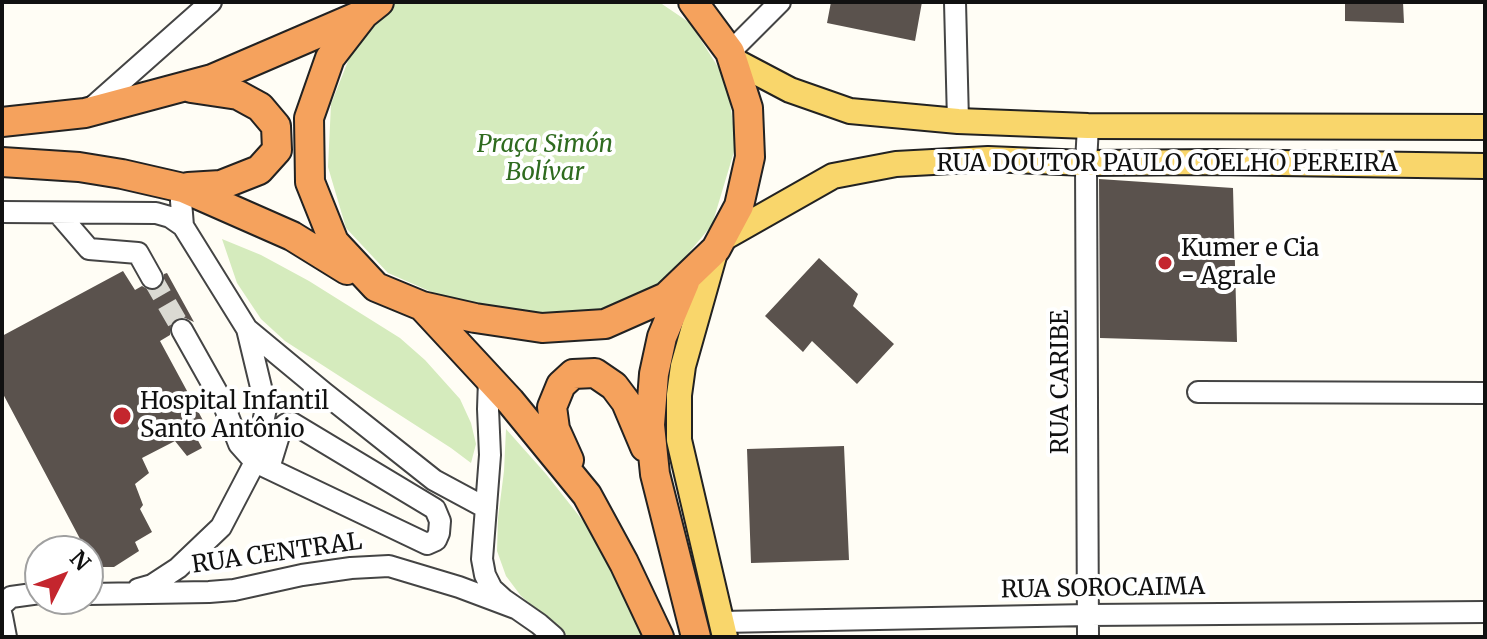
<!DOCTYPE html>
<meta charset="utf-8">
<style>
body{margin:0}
#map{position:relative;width:1487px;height:639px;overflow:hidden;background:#fffdf5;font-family:Merriweather,serif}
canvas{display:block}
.frame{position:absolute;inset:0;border:4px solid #111;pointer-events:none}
.north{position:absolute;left:24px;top:535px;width:80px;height:80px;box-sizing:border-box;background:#fff;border:2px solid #a0a0a0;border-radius:50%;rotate:48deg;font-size:22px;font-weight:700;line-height:32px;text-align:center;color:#111}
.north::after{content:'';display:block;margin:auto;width:28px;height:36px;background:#c4262e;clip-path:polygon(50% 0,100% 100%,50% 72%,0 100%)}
</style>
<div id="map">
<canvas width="1487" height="639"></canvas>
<div class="frame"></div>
<div class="north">N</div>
</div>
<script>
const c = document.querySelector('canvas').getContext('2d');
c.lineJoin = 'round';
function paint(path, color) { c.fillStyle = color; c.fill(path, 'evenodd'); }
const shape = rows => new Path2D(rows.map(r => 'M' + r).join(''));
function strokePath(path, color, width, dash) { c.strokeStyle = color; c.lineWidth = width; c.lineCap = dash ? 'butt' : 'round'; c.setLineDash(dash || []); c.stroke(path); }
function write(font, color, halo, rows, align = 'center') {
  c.font = font + ' Merriweather,serif'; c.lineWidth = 8; c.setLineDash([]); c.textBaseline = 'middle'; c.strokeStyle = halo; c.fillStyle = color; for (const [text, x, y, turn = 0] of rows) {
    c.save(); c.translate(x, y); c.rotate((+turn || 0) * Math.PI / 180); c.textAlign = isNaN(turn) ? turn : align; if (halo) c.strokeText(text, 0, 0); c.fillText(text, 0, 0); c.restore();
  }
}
paint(shape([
 [391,2,659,2,690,23,727,81,736,145,712,225,666,280,616,308,557,316,520,314,443,297,388,273,346,228,328,167,331,104,354,46],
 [222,239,261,255,309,281,400,338,425,360,460,399,471,423,476,444,471,463,451,448,285,341,261,319,237,283],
 [506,429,546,474,591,531,610,560,622,585,643,637,569,637,521,596,506,576,497,551,498,518,504,471]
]), '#d5ebbd');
paint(shape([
 [831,2,922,2,915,41,827,23],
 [1345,2,1403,2,1404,23,1345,21],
 [1099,179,1233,188,1237,342,1100,338],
 [819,258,858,294,853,306,894,344,857,384,812,341,803,352,765,316],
 [123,271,135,290,142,286,151,291,158,290,163,285,164,274,167,273,194,322,183,317,175,319,171,324,170,335,160,341,206,426,194,433,202,448,187,456,175,441,142,458,149,473,135,484,143,505,140,509,152,532,135,542,139,551,114,567,95,567,2,392,2,336],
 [844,446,849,560,751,563,747,449]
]), '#5a524d');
strokePath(shape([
 [152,278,182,330]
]), '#dbdad3', 20, [20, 10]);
const minor = shape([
 [955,2,958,121],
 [730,52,780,2],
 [88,111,211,2],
 [183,188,181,201,183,226,247,329,323,392,434,480,486,508],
 [2,212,156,213,170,217,183,226],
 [58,213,89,249,138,253,152,278],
 [182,330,223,403,239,444,255,462,427,544,436,540,439,533,440,521,435,509,292,423,286,424,281,429,269,468],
 [489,379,488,409,490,455,482,559,485,575,492,589,503,599,539,624,554,637],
 [1198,392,1485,393],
 [138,589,152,585,178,568,221,527,255,462,266,408,247,329],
 [88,594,209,592,234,590,302,575,351,568,389,566,459,587,515,608],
 [2,605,11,597,40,593],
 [2,616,6,637],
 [721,622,1089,615,1485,612],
 [1088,637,1086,163,1088,126]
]);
const major = shape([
 [733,60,790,90,850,111,958,121,1088,126,1485,127],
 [722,239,833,176,896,164,988,159,1086,163,1213,162,1485,166],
 [716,249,683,366,679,395,679,440,725,637]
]);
const highway = shape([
 [379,2,364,14,330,58,309,118,310,182,334,242,376,287,422,306,475,318,542,328,605,324,666,297,716,249,739,206,750,157,748,108,730,52,693,2],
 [2,122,85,113,212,79,363,14],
 [2,162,79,167,122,174,183,188,292,236,347,270],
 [188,187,221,185,259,170,277,150,276,126,260,107,238,95,191,88],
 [685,282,662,337,654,374,650,425,655,474,696,637],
 [422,306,510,401,587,495,624,563,659,637],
 [569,460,555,429,552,407,561,385,573,374,595,373,614,386,626,402,645,447]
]);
strokePath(minor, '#444', 24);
strokePath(major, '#222', 28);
strokePath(highway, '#222', 32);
strokePath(minor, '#fff', 20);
strokePath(major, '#f9d66b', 24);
strokePath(highway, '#f5a25d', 28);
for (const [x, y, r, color] of [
 [1165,263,8,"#c4262e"],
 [122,416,10,"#c4262e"]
]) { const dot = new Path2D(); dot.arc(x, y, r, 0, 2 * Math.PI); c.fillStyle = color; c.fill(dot); strokePath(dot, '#fff', 3); }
write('italic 24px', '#2f6b1f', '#fff', [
 ["Praça Simón",545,145],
 ["Bolívar",545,173]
]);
write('24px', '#111', '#fff', [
 ["RUA DOUTOR PAULO COELHO PEREIRA",1167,164],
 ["RUA CARIBE",1061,382,-90],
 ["RUA CENTRAL",277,554,-8],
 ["RUA SOROCAIMA",1103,589,-1]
]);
write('24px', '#111', '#fff', [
 ["Kumer e Cia",1181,249],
 ["- Agrale",1181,277],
 ["Hospital Infantil",140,402],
 ["Santo Antônio",140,430]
], 'left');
</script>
